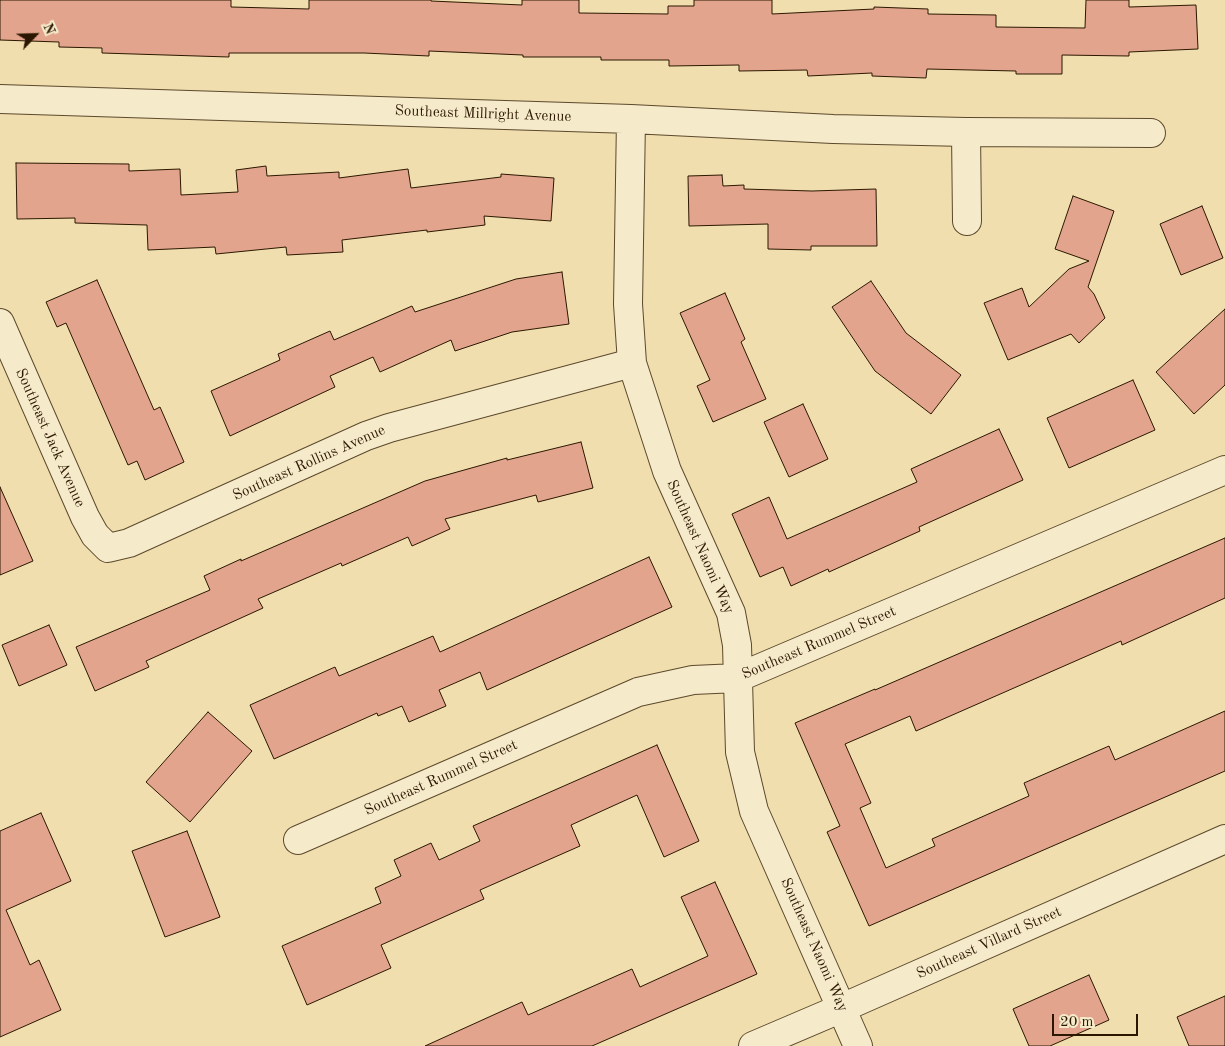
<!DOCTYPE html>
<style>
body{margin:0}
#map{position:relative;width:1225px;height:1046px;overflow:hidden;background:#f0deae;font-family:"Old Standard TT",serif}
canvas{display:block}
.north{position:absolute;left:10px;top:10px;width:50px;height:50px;-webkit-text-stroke:4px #f5eaca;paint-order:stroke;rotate:66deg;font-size:14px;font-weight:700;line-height:20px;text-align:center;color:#2b1700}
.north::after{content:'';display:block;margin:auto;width:18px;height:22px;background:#2b1700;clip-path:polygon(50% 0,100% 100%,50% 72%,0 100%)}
.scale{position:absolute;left:1052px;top:1014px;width:86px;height:22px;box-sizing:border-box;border:2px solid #2b1700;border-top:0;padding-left:6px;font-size:15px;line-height:18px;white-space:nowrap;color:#2b1700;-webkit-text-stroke:4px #f5eaca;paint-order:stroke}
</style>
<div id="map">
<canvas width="1225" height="1046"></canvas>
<div class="north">N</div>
<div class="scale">20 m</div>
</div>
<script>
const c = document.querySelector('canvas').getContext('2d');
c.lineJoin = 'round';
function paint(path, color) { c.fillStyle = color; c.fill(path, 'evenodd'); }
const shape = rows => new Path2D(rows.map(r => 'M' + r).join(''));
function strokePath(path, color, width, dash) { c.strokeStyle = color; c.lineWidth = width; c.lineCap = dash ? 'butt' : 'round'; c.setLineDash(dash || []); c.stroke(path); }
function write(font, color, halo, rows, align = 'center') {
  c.font = font + ' "Old Standard TT",serif'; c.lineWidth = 4; c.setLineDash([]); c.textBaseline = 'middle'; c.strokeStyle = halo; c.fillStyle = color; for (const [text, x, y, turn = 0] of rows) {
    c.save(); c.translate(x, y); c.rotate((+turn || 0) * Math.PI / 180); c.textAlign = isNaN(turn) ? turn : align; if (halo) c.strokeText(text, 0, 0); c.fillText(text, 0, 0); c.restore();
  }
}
const building = shape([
 [0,0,231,0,231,7,309,9,309,0,431,0,431,1,522,5,522,0,579,0,579,13,668,14,668,6,694,6,694,0,772,0,772,14,874,9,874,7,928,9,928,14,996,15,996,27,1085,28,1086,0,1129,0,1129,7,1196,5,1198,49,1129,52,1129,56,1062,55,1062,74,1016,74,1016,71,927,69,926,78,872,76,872,73,808,76,807,70,739,71,739,65,669,66,669,60,601,60,601,57,523,57,523,55,429,51,429,56,364,53,229,53,229,57,102,53,102,48,59,47,59,42,0,40,0,0],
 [16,163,129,164,129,171,180,169,181,195,238,192,236,170,266,166,267,176,339,172,339,178,408,169,411,188,501,177,501,174,554,178,551,221,484,216,485,225,427,232,427,230,342,240,343,252,287,255,286,247,216,254,215,247,148,250,147,225,75,223,75,218,17,219,16,163],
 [722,175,723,186,744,185,744,189,812,191,876,189,877,246,811,246,811,250,768,249,768,224,689,226,688,176,722,175],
 [1073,196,1114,211,1088,287,1094,294,1105,318,1079,343,1071,334,1008,360,984,303,1022,288,1029,307,1069,269,1089,261,1055,249,1073,196],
 [1202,206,1223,258,1181,275,1160,224,1202,206],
 [562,272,569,324,512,332,455,351,451,340,380,372,373,357,330,376,335,387,230,436,211,391,280,360,278,354,330,331,334,340,412,306,415,312,516,279,562,272],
 [97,280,154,410,160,407,184,462,145,480,137,461,128,465,66,323,57,327,46,302,97,280],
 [871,281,906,333,961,375,931,414,875,371,832,307,871,281],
 [725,293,745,339,741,342,766,399,713,422,697,386,710,380,680,313,725,293],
 [1225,309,1225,385,1194,414,1156,372,1225,309],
 [1133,380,1155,430,1069,468,1047,418,1133,380],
 [803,404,828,459,789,477,764,422,803,404],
 [999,429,1023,480,919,527,920,531,829,572,828,569,791,586,783,567,760,577,732,514,769,497,787,539,917,482,911,469,999,429],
 [581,442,593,488,538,502,536,495,445,519,450,529,412,546,408,537,342,566,341,563,258,599,263,608,146,661,149,667,95,691,76,647,210,590,204,576,241,559,241,561,425,481,507,458,507,460,581,442],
 [0,487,33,561,0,575,0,487],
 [1225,538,1225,598,1122,645,1121,641,916,731,910,716,845,744,871,803,860,808,886,868,935,846,932,839,1029,796,1024,783,1109,746,1115,760,1225,711,1225,771,869,926,827,832,840,826,795,723,875,689,875,690,1225,538],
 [649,557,672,607,487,690,480,672,439,690,446,706,409,722,402,706,378,716,377,713,274,759,250,705,335,667,339,676,433,636,440,652,649,557],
 [49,625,67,665,19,686,2,645,49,625],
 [208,712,252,751,190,822,146,782,208,712],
 [657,745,699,841,664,857,637,795,571,825,580,846,480,890,484,899,381,945,391,968,307,1005,282,946,381,903,375,888,401,876,394,860,431,843,439,860,480,841,473,826,657,745],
 [41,813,71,881,6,910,30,965,39,960,61,1010,0,1037,0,831,41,813],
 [187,831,220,917,165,937,132,851,187,831],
 [715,882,757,974,592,1046,425,1046,522,1002,528,1015,632,969,640,987,708,956,681,897,715,882],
 [1089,975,1109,1020,1050,1046,1029,1046,1013,1009,1089,975],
 [1225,996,1225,1046,1189,1046,1177,1017,1225,996]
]);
paint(building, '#e2a48c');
strokePath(building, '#2b1700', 1);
const street = shape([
 [0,99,631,119,833,129,966,132,1151,133],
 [631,119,628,304,632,363,667,471,731,613,737,645,740,752,754,811,858,1046],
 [966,132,967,221],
 [0,323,85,517,95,535,108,548,129,543,366,436,389,428,632,363],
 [298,840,638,692,693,680,737,678,1225,470],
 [753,1046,842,1008,1225,839]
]);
strokePath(street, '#5c492c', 30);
strokePath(street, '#f5eaca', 28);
write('15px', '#2b1700', '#f5eaca', [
 ["Southeast Millright Avenue",483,114,2],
 ["Southeast Jack Avenue",50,438,66],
 ["Southeast Rollins Avenue",309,463,-24],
 ["Southeast Naomi Way",700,547,66],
 ["Southeast Rummel Street",819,643,-23],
 ["Southeast Rummel Street",441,778,-24],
 ["Southeast Villard Street",989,943,-24],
 ["Southeast Naomi Way",814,945,66]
]);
</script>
